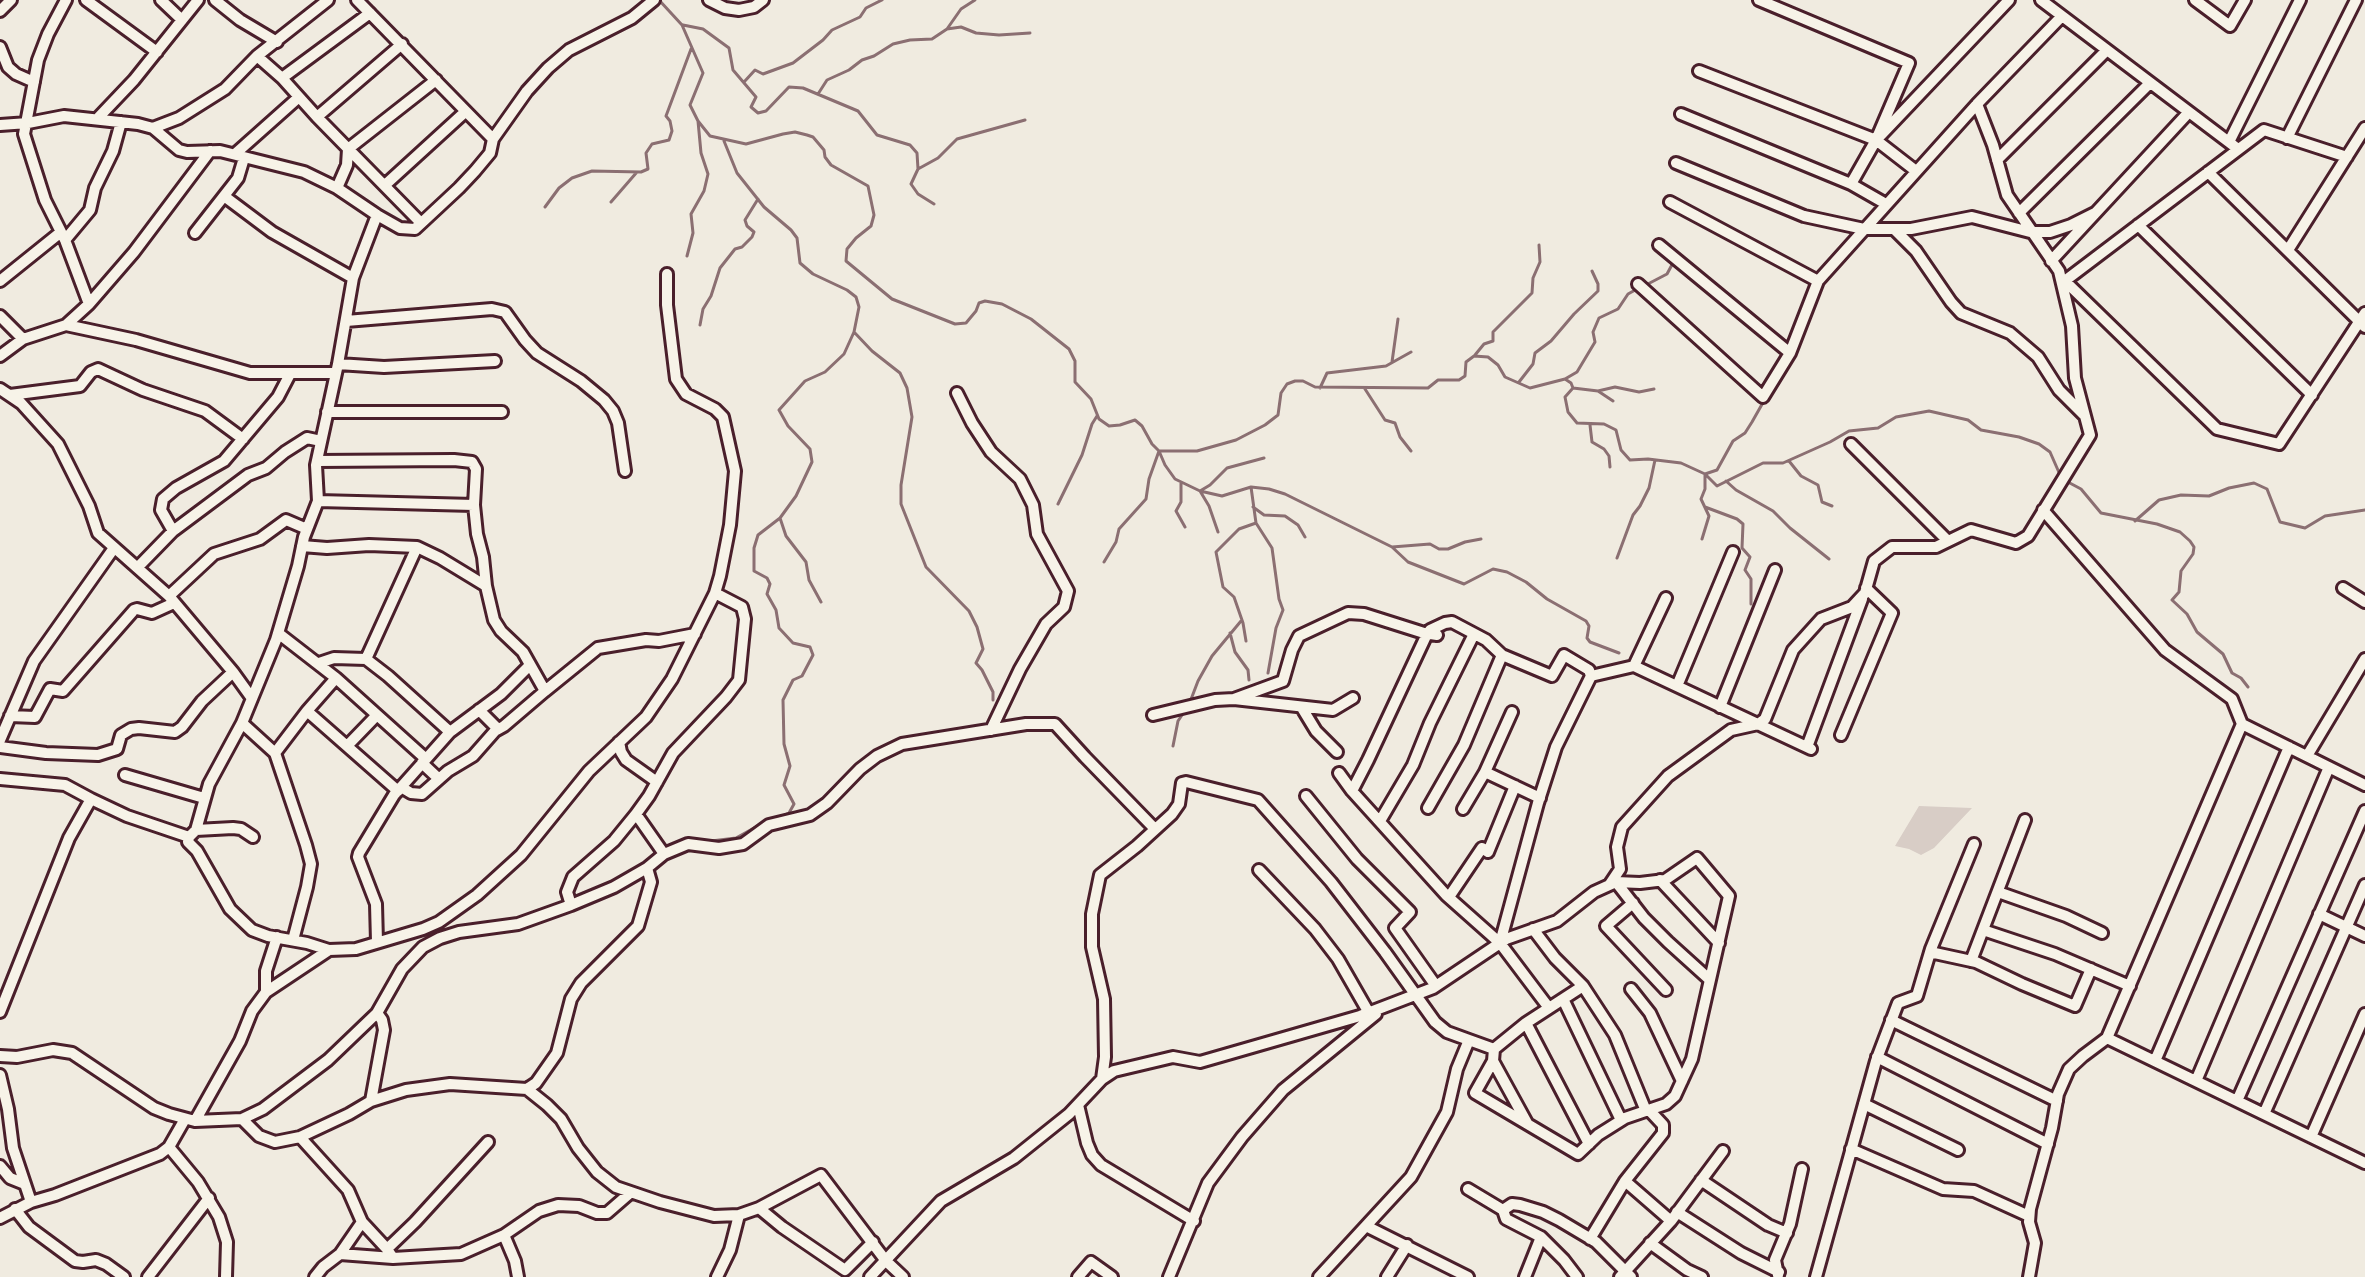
<!DOCTYPE html>
<style>
body{margin:0}
canvas{display:block;background:#f0ebe0}
</style>
<canvas width="2365" height="1277"></canvas>
<script>
const c = document.querySelector('canvas').getContext('2d');
c.lineJoin = 'round';
function paint(path, color) { c.fillStyle = color; c.fill(path, 'evenodd'); }
const shape = rows => new Path2D(rows.map(r => 'M' + r).join(''));
function strokePath(path, color, width, dash) { c.strokeStyle = color; c.lineWidth = width; c.lineCap = dash ? 'butt' : 'round'; c.setLineDash(dash || []); c.stroke(path); }
paint(shape([
 [1919,806,1972,808,1934,848,1921,855,1909,849,1895,846]
]), '#d8cdc6');
strokePath(shape([
 [659,0,682,25,703,73,690,105,698,121,710,136,746,144,783,134,795,132,807,135,813,137,824,150,825,157,831,165,868,186,874,215,871,226,856,238,847,249,846,261,892,299,955,324,966,323,976,311,979,303,985,301,1002,304,1031,319,1069,349,1075,361,1075,382,1091,399,1099,419,1109,426,1120,425,1135,420,1142,426,1152,444,1159,451,1197,451,1236,440,1265,425,1278,415,1281,393,1287,384,1295,381,1303,381,1315,387,1428,388,1438,380,1459,380,1465,376,1466,362,1474,356,1488,357,1498,365,1505,377,1530,388,1565,379,1571,383,1573,388,1565,397,1568,412,1577,423,1604,424,1616,430,1621,450,1630,460,1648,459,1681,463,1705,474,1717,486,1763,463,1783,463,1830,442,1849,431,1878,428,1896,417,1929,411,1968,420,1981,430,2019,437,2039,444,2050,452,2061,477],
 [683,25,703,29,729,48,733,70,756,97,751,107,758,113,766,111,789,87,803,88,858,111,877,135,910,145,917,153,918,169,938,158,957,139,1025,120],
 [947,29,961,27,976,33,999,35,1030,33],
 [744,82,755,70,763,74,793,63,823,40,832,30,860,17,866,8,882,0],
 [818,94,827,80,849,70,862,60,874,56,893,44,910,40,932,39,947,29,961,9,975,0],
 [724,141,737,173,764,207,791,230,797,238,800,263,813,274,847,290,856,297,859,307,854,332,844,354,825,372,805,381,779,410,788,426,810,449,812,462,796,496,780,518,758,535,754,548,754,571,767,578,770,584,767,594,776,610,779,628,793,643,810,647,813,655,802,676,793,680,783,700,784,744,790,766,784,785,794,804,789,813,778,818],
 [918,169,911,184,918,194,934,204],
 [611,202,637,172],
 [545,207,559,188,572,178,592,171,641,172,648,169,646,153,652,144,669,140,672,131,670,121,666,116,691,49],
 [687,256,693,233,691,214,704,191,708,174,701,153,698,121],
 [1644,286,1667,274,1674,261],
 [700,325,703,309,711,296,720,268,735,249,742,247,752,237,754,232,747,226,745,220,758,199],
 [854,332,872,351,900,373,907,388,912,417,901,485,901,504,926,567,969,611,977,627,983,649,976,663,982,670,993,692,993,700],
 [1475,355,1484,344,1493,341,1493,332,1532,293,1533,278,1540,262,1539,245],
 [1392,362,1398,319],
 [1565,379,1577,372,1595,342,1593,332,1599,318,1618,309,1628,294,1637,289],
 [1519,382,1533,364,1535,353,1551,341,1574,314,1598,291,1598,284,1592,271],
 [1320,388,1327,373,1386,366,1411,352],
 [1573,388,1598,391,1613,401],
 [1365,389,1385,420,1395,423,1400,437,1411,451],
 [1598,391,1615,387,1639,392,1654,389],
 [1590,425,1592,442,1604,449,1609,456,1610,467],
 [1159,451,1165,465,1175,479,1200,491,1222,496,1251,487,1269,489,1285,494,1392,547,1408,562,1464,584,1493,569,1507,572,1526,582,1547,599,1586,621,1589,626,1587,638,1590,642,1619,653],
 [1789,461,1801,476,1818,485,1822,502,1832,506],
 [1726,481,1736,490,1773,511,1790,528,1829,559],
 [2066,481,2081,489,2101,513,2157,524,2180,532,2190,541,2194,547,2193,554,2181,571,2179,592,2172,600,2187,614,2197,632,2223,654,2232,673,2241,678,2248,687],
 [1181,482,1181,502,1176,511,1185,527],
 [1058,504,1082,455,1092,424,1097,416],
 [1253,507,1264,515,1285,516,1298,525,1305,537],
 [1705,507,1737,519,1743,524,1742,548,1750,557,1745,570,1751,579,1751,604],
 [780,518,786,536,806,562,809,580,821,602],
 [2135,521,2159,500,2181,495,2209,496,2229,488,2254,483,2267,489,2280,522,2305,528,2325,516,2365,510],
 [1256,523,1272,548,1279,599,1283,610,1276,628,1268,673],
 [1218,532,1209,506,1200,491,1210,485,1227,468,1264,458],
 [1702,539,1709,516,1701,499,1705,489,1705,474,1717,470,1733,441,1745,433,1752,422,1765,399],
 [1392,547,1430,544,1439,549,1448,549,1465,542,1481,539],
 [1617,558,1633,515,1640,506,1649,488,1655,460],
 [1104,562,1116,542,1119,529,1146,499,1149,479,1159,451],
 [1230,633,1235,652,1248,670,1249,680],
 [1246,641,1243,623,1234,597,1223,587,1216,552,1239,529,1256,523,1251,487],
 [1190,702,1198,681,1212,656,1241,621],
 [1173,746,1178,721,1184,712],
 [711,841,736,838,763,823]
]), '#8b6f72', 3);
const minor = shape([
 [66,0,48,34,38,60,24,134,45,200,65,240,89,304],
 [86,0,157,52],
 [161,0,182,20],
 [215,0,240,20,277,42],
 [357,0,493,139],
 [709,0,725,8,739,10,754,7,763,0],
 [1759,0,1909,63,1876,140,1851,184],
 [2041,0,2238,149],
 [2195,0,2230,26,2245,0],
 [0,11,11,0],
 [0,47,8,67,16,74,34,82],
 [257,56,282,78,317,117,421,223],
 [1699,71,1876,140,1916,171],
 [282,78,370,13],
 [1681,114,1851,184,1886,204],
 [317,117,402,44],
 [97,119,134,80,198,0],
 [0,125,28,123,64,116,138,124,153,128,179,150,187,152,220,151,304,172,337,188,377,215,353,278,338,364,316,465,318,501,304,537,298,566,276,640,242,723,209,784,196,830,189,837,127,816,91,799,69,838,0,1012],
 [153,128,179,118,225,89,257,56,328,0],
 [1881,135,2009,0],
 [2287,138,2356,0],
 [2229,142,2300,0],
 [235,154,299,97],
 [1997,160,2107,50],
 [1676,163,1804,216,1864,229,1911,229,1972,217,2030,232,2050,232,2071,225,2095,213],
 [2208,172,2365,327],
 [385,185,465,112],
 [337,188,347,165,348,149,436,80],
 [224,196,272,232,353,278],
 [1670,202,1818,281],
 [2019,213,2150,83],
 [377,215,400,228,415,229,459,188,475,171,490,153,493,139,527,91,548,68,569,50,632,18,654,0],
 [2138,225,2312,395],
 [1894,229,1916,251,1951,302,1961,313,2010,333,2038,357,2059,390,2084,415],
 [195,233,238,178,244,158],
 [65,240,90,210,95,188,113,151,121,122],
 [1659,245,1790,353],
 [2288,250,2365,128],
 [2051,261,2189,112],
 [0,281,61,232],
 [2065,281,2217,429,2279,444,2365,313],
 [2062,283,2264,130,2347,157],
 [1638,284,1763,397,1790,353,1818,281,1977,104,2062,16],
 [0,316,23,339],
 [346,321,492,309,505,312,525,340,537,353,581,381,604,400,613,411,618,423,625,471],
 [66,325,136,340,250,373,336,373],
 [0,356,23,339,66,325,89,304,134,252,210,151],
 [338,364,384,367,495,361],
 [0,389,21,403,58,444,89,506,98,533,169,596,233,672,251,697],
 [957,393,972,423,991,452,1020,479,1033,505,1037,534,1068,591,1064,607,1046,624,1020,669,991,730],
 [10,395,80,386,91,372,98,369,143,390,205,411,243,439],
 [327,412,502,412],
 [1851,444,1948,541],
 [317,461,454,460,472,462,476,469,474,505,477,534,483,557,486,586,494,620,501,631,523,652,545,691,598,648,646,640,659,641,695,634],
 [318,501,474,505],
 [2043,510,2165,650,2232,699,2242,724,2365,785],
 [173,531,161,510,163,499,176,488,224,461,278,397,290,374],
 [302,546,327,548,369,545,417,547,440,558,486,586],
 [138,567,173,531,248,475,266,468,285,452,307,438,321,441],
 [2343,588,2365,602],
 [169,596,214,554,260,539,286,520,307,529],
 [1666,598,1634,666,1811,749],
 [1430,630,1445,623,1452,622,1486,640,1502,655,1552,676,1564,655,1589,670,1591,676,1634,666],
 [278,633,336,678,307,711,275,753,306,845,311,864,307,887,293,940],
 [366,659,417,547],
 [319,663,334,658,366,659,388,676,450,732,501,694,529,666],
 [336,678,426,759],
 [1677,686,1733,552],
 [1234,699,1283,681,1292,650,1299,636,1348,613,1364,614,1424,633,1437,635],
 [1720,707,1775,570],
 [1302,708,1316,731,1337,752],
 [479,710,498,729],
 [307,711,398,791],
 [1153,715,1215,700,1234,699,1333,710,1353,698],
 [10,716,35,717,50,689,63,691,134,610,137,609,152,613,174,603],
 [242,723,275,753],
 [1841,735,1892,613,1866,588],
 [0,740,34,661,114,548],
 [619,742,621,752,626,760,657,782],
 [347,746,377,715],
 [0,747,46,753,98,755,117,749,121,735,131,729,139,728,175,732,182,727,202,701,233,672],
 [1807,747,1862,599],
 [2307,756,2365,659],
 [422,763,439,779],
 [1485,772,1540,798],
 [1339,773,1352,791,1446,895,1500,943,1549,1008],
 [125,775,204,798],
 [0,779,65,785,91,799],
 [401,787,411,793,422,794,448,771,473,756,495,731,504,726,545,691],
 [1352,791,1368,760,1427,634],
 [1306,796,1357,859,1410,912,1395,928,1436,986],
 [1428,808,1464,745,1502,655],
 [1463,809,1485,772,1512,712],
 [1380,821,1413,765,1430,723,1474,634],
 [196,830,233,828,241,829,253,837],
 [189,837,188,842,197,851,230,909,252,930,268,936,307,943,329,950],
 [664,854,636,814,649,796,673,753,726,697,739,680,745,619,742,607,715,593],
 [1259,870,1315,929,1338,959,1369,1013],
 [1660,880,1719,943],
 [1616,882,1644,918,1668,942,1710,980],
 [1610,884,1620,869,1617,847,1622,827,1668,776,1731,730,1758,724,1765,719,1793,650,1821,619,1852,607,1865,593,1874,561,1892,547,1936,547,1971,530,2016,543,2028,536,2090,435,2075,378,2072,326,2059,271,2007,195,1993,145,1977,104],
 [1998,892,2066,916,2102,933],
 [1449,897,1482,848,1488,852,1515,786],
 [1633,903,1606,926,1666,990],
 [571,905,567,892,573,877,614,841,636,814],
 [2319,914,2365,936],
 [1533,929,1555,958,1583,986,1615,1035,1646,1111],
 [1983,930,2055,954,2130,986],
 [377,942,376,904,358,857,359,853,394,795,450,732],
 [1500,943,1538,803,1556,747,1591,676],
 [1930,952,1976,962,2022,984,2075,1006,2091,969],
 [1971,961,2025,820],
 [1631,989,1650,1013,1682,1081],
 [266,992,266,971,277,937],
 [1563,999,1621,1120],
 [1891,1020,2057,1101],
 [1526,1023,1589,1144],
 [2107,1038,2365,1163],
 [1494,1049,1526,1023,1583,986],
 [0,1056,17,1057,53,1050,72,1053,154,1108,169,1114,195,1121,242,1119,263,1109,328,1060,377,1013,402,969,423,947,440,938,459,932,518,924,571,905,614,887,647,868,664,854,688,844,719,848,743,844,769,825,810,815,827,803,860,769,877,756,902,744,1026,724,1055,724,1085,757,1155,829],
 [1877,1057,2048,1144],
 [1493,1061,1527,1123],
 [2155,1061,2289,747],
 [0,1075,8,1109,13,1148,31,1202],
 [1102,1079,1105,1057,1104,999,1092,947,1092,914,1100,875,1137,846,1172,814,1179,804,1182,783,1186,782,1258,800,1331,882,1385,952,1435,1022,1447,1032,1469,1040,1457,1069,1447,1112,1411,1177,1319,1277],
 [2196,1081,2329,767],
 [527,1089,536,1083,557,1053,571,999,581,983,638,926,651,882,647,868],
 [371,1101,384,1030,382,1020,377,1013],
 [2237,1101,2365,811],
 [1864,1104,1958,1150],
 [1078,1105,1087,1143,1092,1155,1101,1165,1194,1221],
 [1649,1110,1663,1125,1663,1133,1625,1181,1671,1221],
 [2264,1114,2365,885],
 [242,1119,259,1136,275,1142,300,1137,349,1114,371,1101,406,1090,450,1084,527,1089,547,1105,561,1119,578,1148,597,1172,616,1187,660,1202,714,1216,739,1215,759,1208,782,1227,845,1270,873,1242],
 [195,1121,240,1041,252,1011,266,992,329,950,356,949,423,929,439,922,477,895,521,855,589,771,646,717,672,679,715,593,720,576,730,525,735,471,723,417,715,409,686,394,676,379,667,305,667,274],
 [300,1137,348,1190,362,1222,387,1249,393,1258],
 [2311,1137,2365,1014],
 [169,1147,198,1182,219,1217,227,1242,226,1277],
 [1851,1149,1943,1189,1974,1191,2029,1216],
 [0,1166,10,1178,25,1184],
 [1701,1180,1768,1225,1787,1233],
 [1468,1189,1503,1210,1506,1219,1541,1237],
 [759,1208,821,1175,886,1261,903,1277],
 [15,1209,29,1227,75,1261,83,1262,96,1260,106,1264,124,1277],
 [1503,1210,1512,1204,1520,1205,1543,1212,1559,1220,1596,1242,1631,1277],
 [1677,1212,1741,1253,1779,1272],
 [0,1218,31,1202,55,1195,160,1154,169,1147,185,1119],
 [1366,1226,1468,1277],
 [504,1235,515,1261,518,1277],
 [1590,1239,1625,1181],
 [1650,1243,1687,1270,1702,1277],
 [387,1249,415,1222,488,1142],
 [340,1254,362,1222],
 [1778,1275,1775,1260,1790,1224,1802,1169],
 [148,1277,209,1198],
 [315,1277,323,1267,340,1254,393,1258,461,1254,504,1235,539,1211,558,1205,579,1206,597,1213,607,1213,630,1193],
 [717,1277,730,1250,739,1215],
 [870,1277,941,1201,1014,1158,1069,1114,1102,1079,1114,1071,1173,1057,1200,1062,1360,1016,1433,988,1506,939,1557,921,1594,892,1616,882,1640,883,1665,880,1697,858,1729,896,1692,1059,1675,1096,1666,1104,1625,1118,1598,1135,1578,1154,1475,1093,1493,1061,1494,1049,1469,1040],
 [1078,1277,1091,1262,1112,1277],
 [1169,1277,1208,1183,1242,1137,1283,1090,1376,1014],
 [1387,1277,1407,1245],
 [1525,1277,1541,1237,1564,1260,1577,1277],
 [1620,1277,1671,1221,1723,1151],
 [1816,1277,1876,1061,1898,1003,1917,996,1931,949,1974,844],
 [2029,1277,2035,1243,2029,1222,2030,1209,2052,1128,2058,1094,2069,1069,2083,1056,2107,1038,2242,724]
]);
strokePath(minor, '#4a1f2b', 16);
strokePath(minor, '#f7f3e8', 10);
</script>
